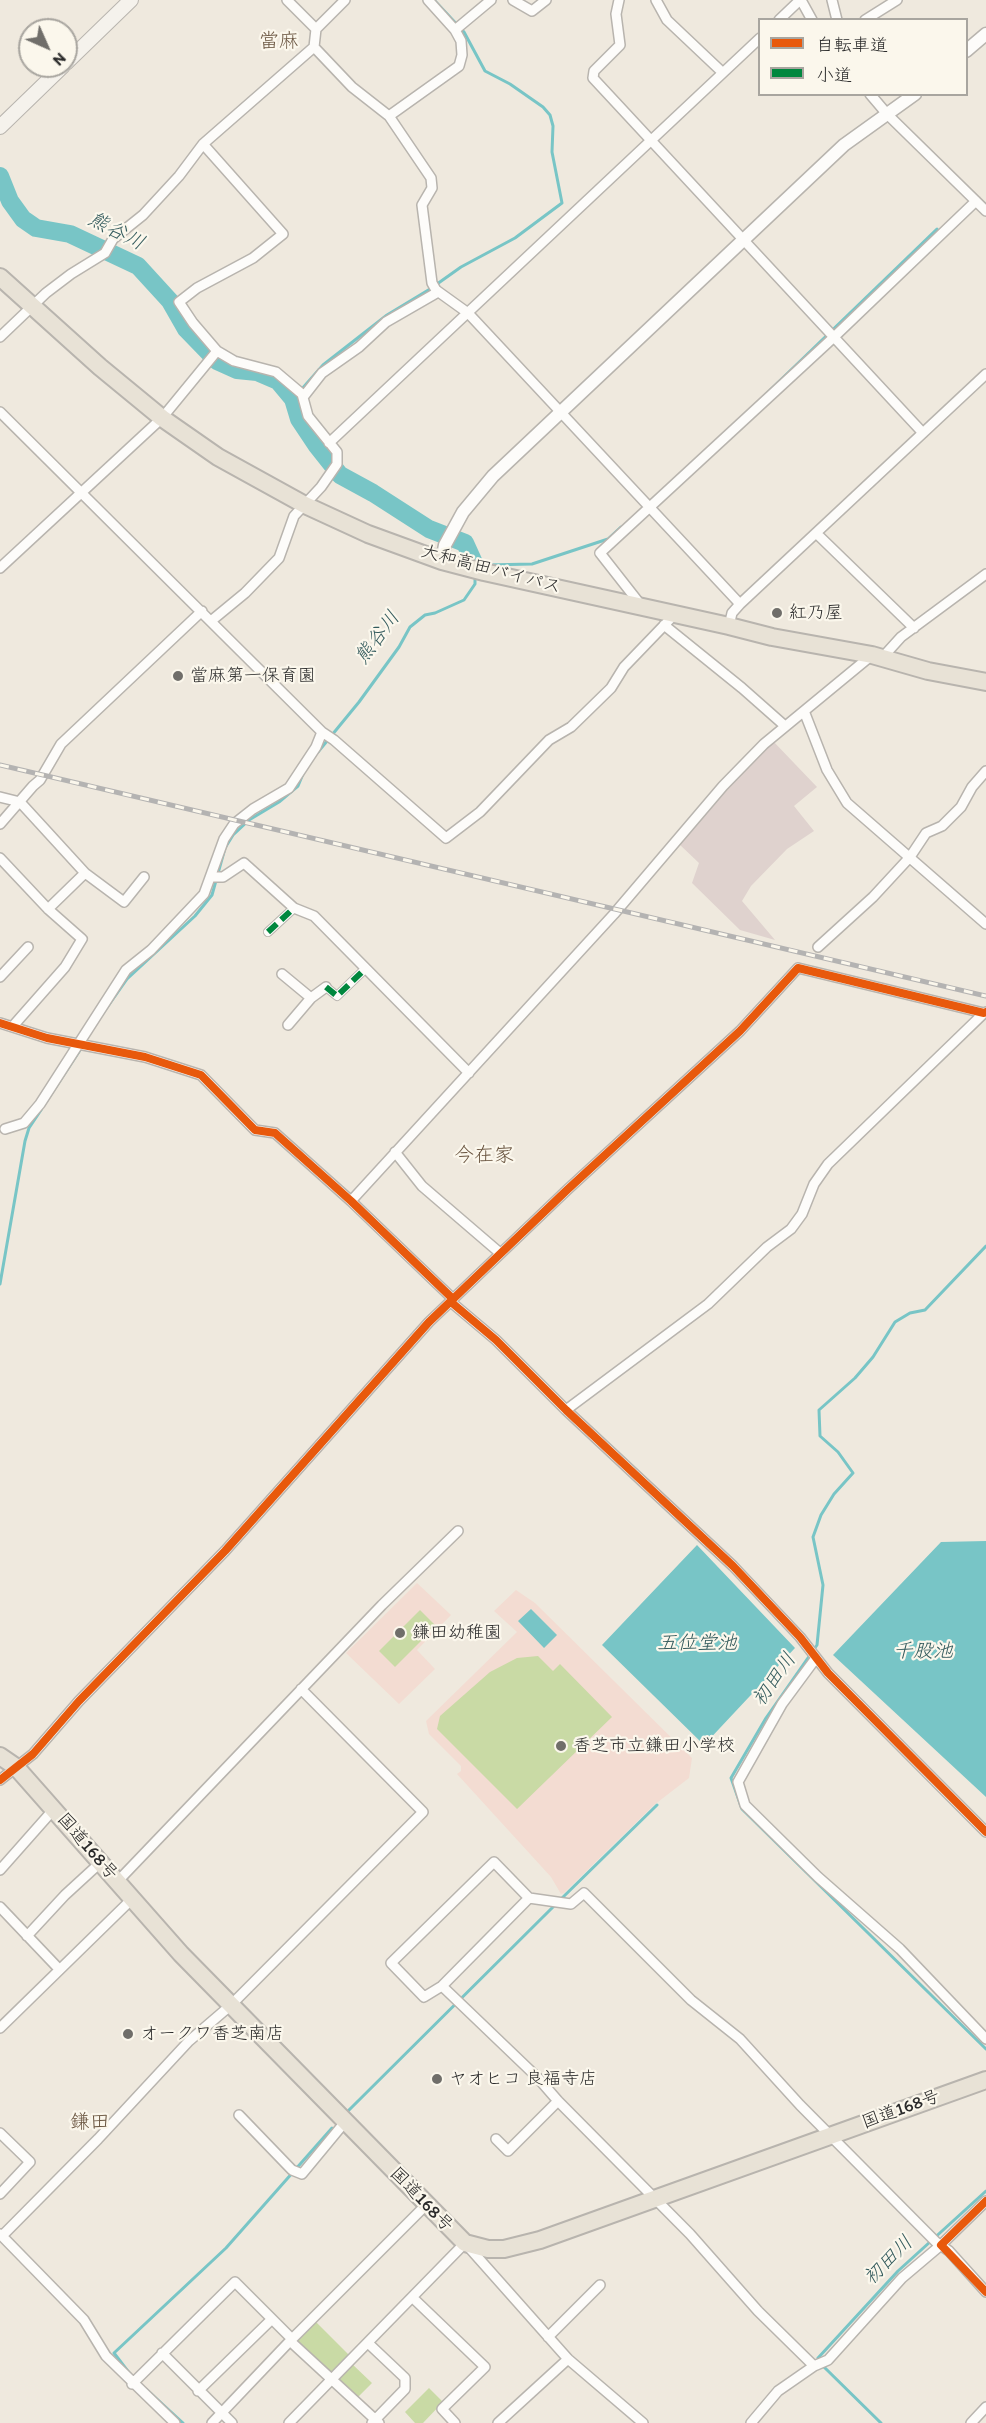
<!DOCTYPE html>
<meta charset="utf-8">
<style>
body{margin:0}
#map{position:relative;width:986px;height:2423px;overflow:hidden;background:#efe9de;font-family:Itim,"Klee One",sans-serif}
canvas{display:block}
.legend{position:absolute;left:758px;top:18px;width:210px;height:78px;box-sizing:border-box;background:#fbf7ec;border:2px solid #a8a59f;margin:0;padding:8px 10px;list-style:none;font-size:18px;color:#2b2b2b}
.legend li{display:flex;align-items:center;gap:12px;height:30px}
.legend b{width:30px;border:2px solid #a8a59f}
.north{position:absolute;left:18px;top:18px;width:60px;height:60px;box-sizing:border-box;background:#fbf7ec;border:2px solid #a8a59f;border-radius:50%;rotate:135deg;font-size:16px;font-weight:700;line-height:24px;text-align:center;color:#2b2b2b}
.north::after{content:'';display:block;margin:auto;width:21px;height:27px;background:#706e6a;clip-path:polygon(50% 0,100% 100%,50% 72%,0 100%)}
</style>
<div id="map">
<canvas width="986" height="2423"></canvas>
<ul class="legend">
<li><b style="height:8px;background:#e8590c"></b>自転車道</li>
<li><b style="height:8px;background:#00873e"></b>小道</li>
</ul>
<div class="north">N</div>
</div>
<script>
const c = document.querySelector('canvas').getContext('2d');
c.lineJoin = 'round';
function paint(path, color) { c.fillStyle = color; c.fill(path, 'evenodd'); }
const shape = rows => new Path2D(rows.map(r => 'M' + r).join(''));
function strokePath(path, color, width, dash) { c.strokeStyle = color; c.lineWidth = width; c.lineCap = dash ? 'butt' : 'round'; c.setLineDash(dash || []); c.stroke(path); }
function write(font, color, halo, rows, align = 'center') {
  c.font = font + ' Itim,"Klee One",sans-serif'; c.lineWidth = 4.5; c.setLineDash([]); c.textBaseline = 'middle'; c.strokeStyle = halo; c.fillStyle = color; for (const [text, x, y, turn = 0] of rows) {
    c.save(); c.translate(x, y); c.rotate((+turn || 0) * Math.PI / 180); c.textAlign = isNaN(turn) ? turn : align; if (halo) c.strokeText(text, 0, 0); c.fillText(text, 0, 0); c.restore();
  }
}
paint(shape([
 [417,1583,451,1615,417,1650,435,1669,399,1704,346,1653],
 [516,1590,535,1603,692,1758,689,1778,654,1805,564,1893,561,1894,551,1877,457,1774,461,1771,461,1766,429,1734,426,1721,517,1632,494,1611]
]), '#f3dcd2');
paint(shape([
 [772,740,817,787,794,806,814,831,787,849,751,886,742,901,775,940,740,930,692,883,699,863,678,843]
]), '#dfd2ce');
paint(shape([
 [420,1610,436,1626,395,1667,379,1651],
 [538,1656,553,1671,560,1664,612,1717,517,1809,437,1729,440,1716,490,1672,517,1658],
 [316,2322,349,2355,330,2374,297,2341],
 [351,2363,372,2383,357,2398,336,2378],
 [429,2388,443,2402,423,2423,415,2423,405,2412]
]), '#c9daa5');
paint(shape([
 [986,1541,986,1797,833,1655,941,1542],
 [697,1545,795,1648,704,1745,602,1645],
 [531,1609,557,1635,544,1648,518,1621]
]), '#78c5c6');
strokePath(shape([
 [763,397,937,229],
 [293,399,323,365,387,315,430,289,461,267,515,238,562,203,552,152,553,126,550,115,543,107,510,84,485,71,464,32,434,0],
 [486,565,532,564,608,539,621,527],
 [318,752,359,702,399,647,410,627,425,615,435,613,464,600,475,584,475,575],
 [101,1016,127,979,195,916,212,895,225,848,233,835,249,820,279,802,298,786,303,774],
 [46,1102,82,1047],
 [986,1246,925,1310,910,1313,895,1322,873,1357,855,1378,819,1410,820,1436,838,1452,853,1473,834,1494,821,1515,813,1537,823,1585,817,1645,766,1718,731,1778,742,1809,986,2049],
 [0,1284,25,1141,29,1128,41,1110],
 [560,1900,657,1805],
 [346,2113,555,1905],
 [818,2358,898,2271,986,2191],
 [824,2367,881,2423],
 [130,2374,114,2353,226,2248,332,2128],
 [146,2389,183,2423]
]), '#78c5c6', 3);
strokePath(shape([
 [0,176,10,201,23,219,36,228,70,234,138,266,170,301,186,329,217,361,237,370,257,372,278,381,293,399,299,419,317,446,340,475,373,493,429,529,465,543,475,565]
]), '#78c5c6', 18);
const pedestrian = shape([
 [268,932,294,908],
 [326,987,337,996,365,969]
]);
const minor = shape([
 [287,0,316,29],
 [428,0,455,30],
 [513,0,532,11,546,0],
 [619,0,616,14,620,45,594,71,593,78,923,433],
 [656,0,667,20,722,72],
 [801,0,812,20],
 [832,0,837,20],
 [779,20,800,0],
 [865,20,897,0],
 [314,47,352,87,389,116,431,178,432,188,422,205,432,283,436,290,468,313,740,604],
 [870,94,887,114,986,211],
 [389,116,459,66,462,55,461,41,455,30,491,0],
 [0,337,46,293,71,274,105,253,113,239,143,215,179,176,203,144,314,47,316,29,345,0],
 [304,396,322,373,359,347,386,322,438,292],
 [0,412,322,732,334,740,446,838,480,812,549,740,571,727,611,688,624,667,675,614],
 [329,443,760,38],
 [816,533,914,628],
 [0,568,162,418,217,351,193,323,179,302,197,288,253,258,283,234,203,144],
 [640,604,600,553,834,337,976,201],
 [211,621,245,593,279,558,294,516,321,487,337,464,337,452,308,416,302,394,276,372,234,361,217,351],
 [664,625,742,688,785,726],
 [729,626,732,613,740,604,986,374],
 [882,658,901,637,986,574],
 [804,711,827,770,847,803,986,924],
 [0,797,20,802,85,873,124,902,144,877],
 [0,824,33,786,40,780,61,744,202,611],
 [0,858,48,909,82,939,65,967,13,1026],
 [212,877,223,877,244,863,294,908,314,916,469,1073],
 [48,909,85,873],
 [818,947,873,897,910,857,926,833,942,826,961,807,972,787,986,771],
 [282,974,311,998,288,1025],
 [0,977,28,947],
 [311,998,326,987],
 [0,1023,47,1038,145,1057,201,1075,255,1130,275,1133,351,1201,453,1299],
 [5,1129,24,1123,40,1104,126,970,151,950,204,894,224,839,234,824,253,809,289,788,316,747,322,732],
 [395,1152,422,1186,500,1253],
 [351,1201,614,914,723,786,764,744,872,655],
 [451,1302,496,1340,566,1410,733,1566,800,1637,828,1673,986,1832],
 [566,1410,708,1304,767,1247,791,1229,802,1214,814,1184,828,1164,984,1013],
 [816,1658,782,1704,738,1782,745,1805,818,1877,900,1949,986,2039],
 [0,1780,33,1754,79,1701,225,1551,429,1322,567,1190,740,1031,798,968,984,1013,986,1012],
 [0,1870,54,1809],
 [117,1882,382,1605,458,1531],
 [529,1898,494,1862,391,1963,424,1997,442,1986,529,1898,571,1904,584,1893,691,2000,740,2039,800,2105,936,2242,949,2251,986,2292],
 [0,1907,59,1969],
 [27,1936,65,1895,101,1862],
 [442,1986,538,2078,558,2101,690,2234,758,2311,814,2366],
 [0,2028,132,1899],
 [239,2115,292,2170,302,2174,345,2122],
 [0,2133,30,2162,0,2194],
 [496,2139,508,2151,558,2101],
 [0,2234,84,2320,106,2356,175,2423],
 [2,2236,98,2139,189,2041,231,2005,423,1812,301,1689],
 [413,2298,485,2367,442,2409,455,2423],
 [548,2337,600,2285],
 [290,2341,379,2423],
 [368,2343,405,2378,405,2389,372,2423],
 [162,2353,232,2423],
 [132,2384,235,2282,292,2339],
 [198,2391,272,2319],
 [212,2423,290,2341,426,2205],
 [289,2423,465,2243,568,2359,643,2423],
 [498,2423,568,2359],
 [751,2423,778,2391,814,2366,828,2360,902,2278,941,2245,986,2201],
 [971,2423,986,2407]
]);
const tertiary = shape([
 [966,51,986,34],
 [442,561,445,545,463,512,493,476,844,145,915,94]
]);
const secondary = shape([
 [66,63,131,0],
 [0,127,63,66]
]);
const trunk = shape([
 [0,277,100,367,162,418,218,457,305,505,368,534,442,561,484,572,729,626,772,637,872,655,928,671,986,682],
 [0,1756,16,1767,181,1954,465,2243,488,2249,504,2249,540,2240,986,2080]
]);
strokePath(pedestrian, '#b8b4ae', 10);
strokePath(minor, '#b8b4ae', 12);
strokePath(tertiary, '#b8b4ae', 15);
strokePath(secondary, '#b8b4ae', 16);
strokePath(trunk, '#b8b4ae', 20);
strokePath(pedestrian, '#fdfcfa', 8);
strokePath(minor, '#fdfcfa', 9);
strokePath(tertiary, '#fdfcfa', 12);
strokePath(secondary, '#f5f2ec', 14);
strokePath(trunk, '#e8e2d6', 16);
const rail = shape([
 [0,765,986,996]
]);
strokePath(rail, '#b4b3b2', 5);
strokePath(rail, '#fbf7ec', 3, [9]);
strokePath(shape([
 [268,932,294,908],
 [326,987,337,996,365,969]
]), '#00873e', 6, [12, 6]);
strokePath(shape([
 [0,1023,47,1038,145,1057,201,1075,255,1130,275,1133,351,1201,453,1299],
 [451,1302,496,1340,566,1410,733,1566,800,1637,828,1673,986,1832],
 [0,1780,33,1754,79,1701,225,1551,429,1322,567,1190,740,1031,798,968,984,1013,986,1012],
 [986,2201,941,2245,986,2292]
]), '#e8590c', 8);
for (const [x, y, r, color] of [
 [777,613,6,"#706e6a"],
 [178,676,6,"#706e6a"],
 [400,1633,6,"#706e6a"],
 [561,1746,6,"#706e6a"],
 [128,2034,6,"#706e6a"],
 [437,2079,6,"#706e6a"]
]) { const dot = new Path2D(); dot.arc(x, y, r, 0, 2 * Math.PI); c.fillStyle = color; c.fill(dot); strokePath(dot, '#fbf7ec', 2); }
write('18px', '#2b2b2b', '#fbf7ec', [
 ["大和高田バイパス",491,570,15],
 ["国道168号",87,1847,49],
 ["国道168号",901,2110,-20],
 ["国道168号",421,2200,46]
]);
write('18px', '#2b2b2b', '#fbf7ec', [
 ["紅乃屋",789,613],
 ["當麻第一保育園",190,676],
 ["鎌田幼稚園",412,1633],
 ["香芝市立鎌田小学校",573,1746],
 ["オークワ香芝南店",140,2034],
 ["ヤオヒコ 良福寺店",449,2079]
], 'left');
write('20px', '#6a5540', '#fbf7ec', [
 ["當麻",279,42],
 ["今在家",484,1156],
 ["鎌田",90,2123]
]);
write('italic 20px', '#345b5d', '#fbf7ec', [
 ["熊谷川",116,232,27],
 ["熊谷川",378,638,-53],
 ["五位堂池",697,1644],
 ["千股池",923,1652],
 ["初田川",775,1680,-55],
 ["初田川",889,2261,-45]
]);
</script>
